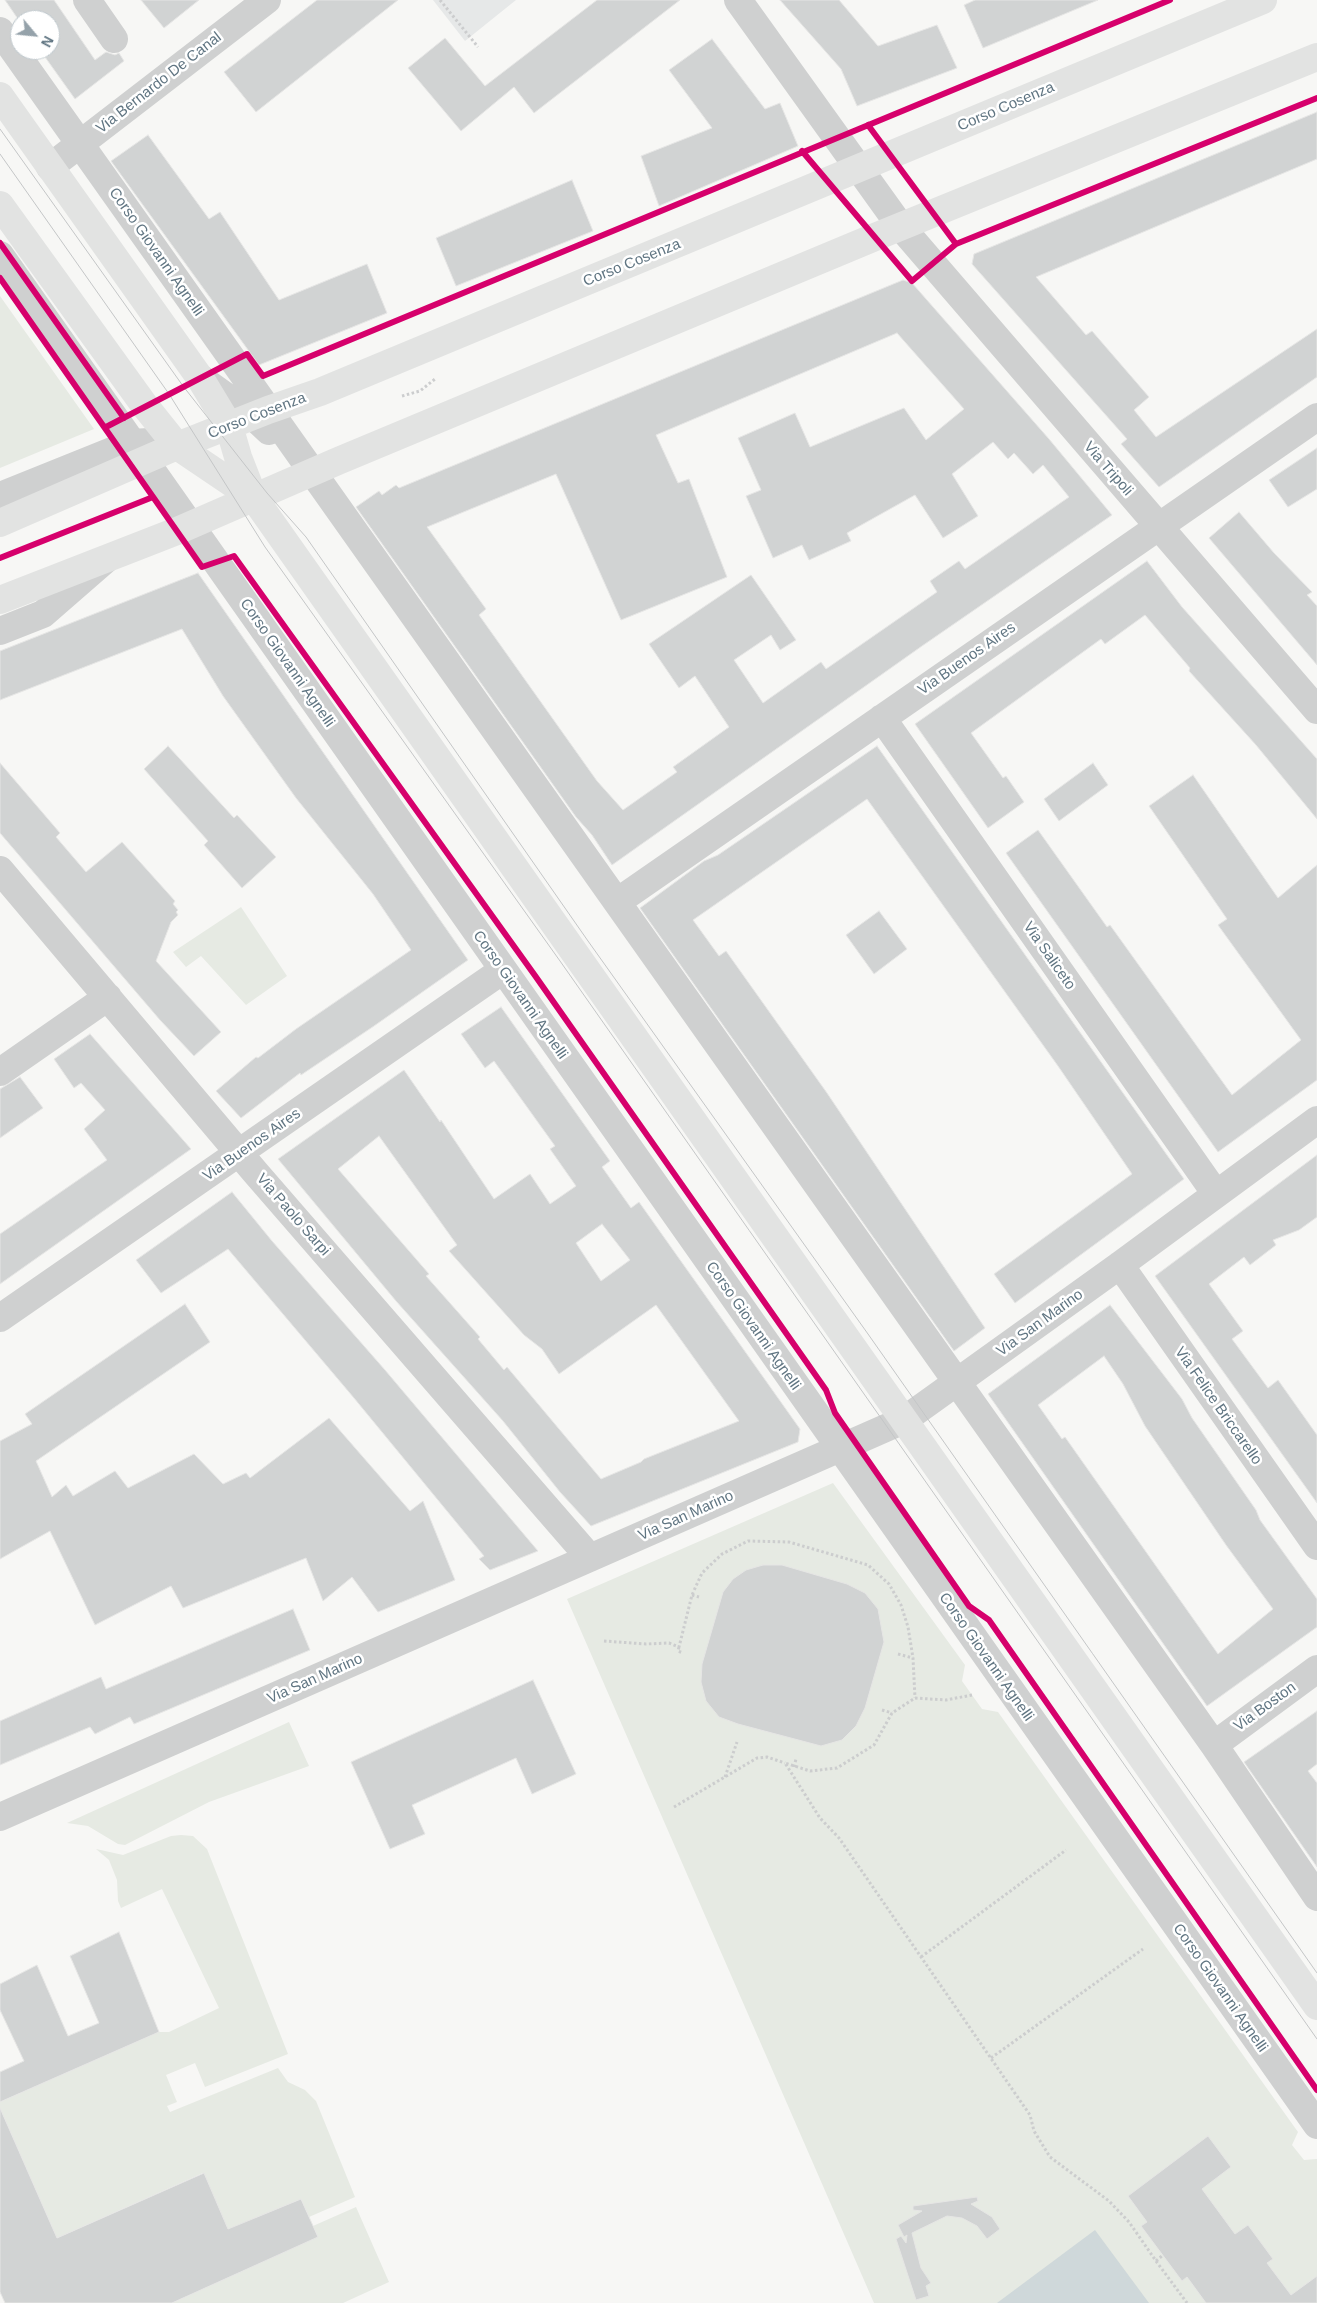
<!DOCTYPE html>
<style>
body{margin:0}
#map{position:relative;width:1317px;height:2303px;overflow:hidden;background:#f7f7f5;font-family:Arial,sans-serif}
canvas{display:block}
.north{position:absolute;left:10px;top:10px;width:50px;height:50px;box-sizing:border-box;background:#fff;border:1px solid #bfc8cd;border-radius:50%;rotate:118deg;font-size:14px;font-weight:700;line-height:20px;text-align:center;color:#607582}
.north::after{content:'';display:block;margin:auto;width:18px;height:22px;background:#95a2aa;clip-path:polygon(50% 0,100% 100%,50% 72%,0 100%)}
</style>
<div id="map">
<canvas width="1317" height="2303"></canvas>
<div class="north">N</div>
</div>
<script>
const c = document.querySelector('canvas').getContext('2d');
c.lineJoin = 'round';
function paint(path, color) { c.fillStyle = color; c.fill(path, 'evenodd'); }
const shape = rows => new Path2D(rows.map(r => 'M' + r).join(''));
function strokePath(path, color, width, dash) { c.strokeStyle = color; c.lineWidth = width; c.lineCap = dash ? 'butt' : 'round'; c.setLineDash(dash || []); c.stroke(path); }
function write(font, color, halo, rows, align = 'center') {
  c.font = font + ' Arial,sans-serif'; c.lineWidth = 5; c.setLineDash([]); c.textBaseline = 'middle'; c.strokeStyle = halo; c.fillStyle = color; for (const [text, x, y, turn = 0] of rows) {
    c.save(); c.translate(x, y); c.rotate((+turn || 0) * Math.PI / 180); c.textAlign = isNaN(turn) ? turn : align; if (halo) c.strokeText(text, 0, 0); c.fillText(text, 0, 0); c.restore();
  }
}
paint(shape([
 [433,0,516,0,465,41]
]), '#e6e8e8');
paint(shape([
 [0,296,94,429,0,468],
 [241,907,287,976,246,1005,201,956,186,967,173,952],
 [833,1483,965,1665,962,1681,982,1709,998,1712,1298,2132,1292,2145,1304,2160,1317,2159,1317,2303,874,2303,567,1599],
 [289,1722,309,1766,209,1802,125,1845,118,1844,88,1826,67,1823],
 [181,1835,193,1836,207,1849,288,2054,205,2087,195,2063,166,2075,177,2102,167,2106,170,2112,278,2068,288,2082,305,2090,316,2101,355,2197,309,2217,301,2199,255,2218,318,2237,313,2226,356,2207,389,2282,343,2303,172,2303,245,2270,203,2173,57,2238,0,2108,0,2102,159,2032,169,2032,219,2008,162,1889,121,1908,118,1901,117,1880,109,1860,96,1849,123,1855,171,1836]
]), '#e6eae3');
paint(shape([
 [1095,2230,1149,2303,997,2303]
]), '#cfd8da');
const building = shape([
 [5,0,54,0,95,60,106,52,115,55,119,53,124,61,75,99,40,50,50,50,50,20,20,22,5,0],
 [141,0,199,0,164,28,141,0],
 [317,0,398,0,256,112,224,72,317,0],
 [597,0,680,0,534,113,514,87,461,131,408,68,445,38,485,86,597,0],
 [780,0,839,0,878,46,937,25,957,68,857,106,841,69,780,0],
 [975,0,1098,0,983,48,964,5,975,0],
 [712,39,765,109,780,103,798,146,659,206,641,156,712,128,669,70,712,39],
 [1317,112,1317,159,1036,277,1086,335,1092,331,1149,397,1134,410,1156,437,1317,329,1317,377,1159,487,1121,444,1127,439,972,264,974,254,1317,112],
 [148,135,209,219,220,212,279,300,367,264,387,313,259,365,111,161,148,135],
 [572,180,593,231,456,286,436,238,572,180],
 [903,280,912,283,1049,439,1112,515,922,646,612,865,592,835,576,817,356,507,379,491,382,495,396,485,399,488,903,280],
 [897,333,964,409,926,440,904,408,810,447,795,413,738,438,761,490,746,496,773,558,802,545,809,560,851,541,847,533,915,495,943,538,978,516,952,474,993,442,1008,459,1014,453,1033,474,1043,465,1069,497,965,569,959,561,930,581,937,592,826,669,821,662,763,703,734,660,771,635,780,650,796,640,751,575,649,644,679,688,695,676,729,727,673,767,677,772,623,810,597,781,479,615,486,609,427,527,556,474,621,620,727,577,689,479,678,483,656,435,897,333],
 [1317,448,1317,489,1288,507,1269,480,1317,448],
 [1239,512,1274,553,1312,592,1307,595,1317,606,1317,665,1209,538,1239,512],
 [1147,561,1182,607,1317,759,1317,819,1256,745,1189,671,1190,668,1145,615,1105,644,1101,639,971,733,1003,778,1006,776,1024,802,988,828,915,724,1147,561],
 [198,573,468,960,374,1026,301,1075,300,1073,241,1118,216,1091,256,1057,258,1058,296,1029,411,950,373,894,296,798,223,696,182,629,0,700,0,651,198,573],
 [168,746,234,818,237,815,276,857,242,888,204,845,208,841,144,769,168,746],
 [877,746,1184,1179,1015,1303,994,1274,1132,1174,1058,1066,867,799,693,920,719,956,726,951,827,1093,985,1328,954,1351,640,908,704,861,718,855,877,746],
 [0,763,60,833,56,837,86,872,122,842,175,901,173,904,178,910,176,912,178,915,171,922,156,961,221,1032,194,1056,160,1020,0,833,0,763],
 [1093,763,1108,785,1059,821,1044,799,1093,763],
 [1193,775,1278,898,1317,865,1317,1080,1218,1152,1006,853,1038,830,1107,927,1110,925,1232,1095,1301,1040,1218,925,1227,919,1149,806,1193,775],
 [879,911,907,949,874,974,846,935,879,911],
 [501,1007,610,1161,602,1167,631,1208,639,1202,800,1429,798,1442,591,1526,560,1492,503,1421,396,1301,278,1159,404,1070,440,1122,441,1120,494,1199,530,1174,550,1204,576,1186,550,1149,555,1146,494,1061,485,1068,461,1034,501,1007],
 [379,1136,457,1245,449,1251,524,1335,542,1349,559,1374,656,1305,739,1421,644,1459,641,1462,601,1479,507,1367,504,1370,478,1339,480,1337,426,1276,429,1274,338,1169,379,1136],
 [602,1224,630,1260,601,1281,576,1243,602,1224],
 [90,1034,191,1149,0,1284,0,1234,107,1160,84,1129,105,1110,81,1083,74,1088,54,1059,90,1034],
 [20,1077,43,1108,0,1138,0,1089,20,1077],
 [1317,1155,1317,1217,1299,1230,1273,1240,1276,1245,1250,1265,1244,1257,1209,1284,1243,1331,1232,1339,1268,1388,1278,1380,1317,1435,1317,1503,1155,1276,1317,1155],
 [232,1192,272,1241,385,1370,538,1551,490,1570,479,1559,484,1556,354,1398,228,1249,161,1293,136,1260,232,1192],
 [185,1304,210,1342,36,1461,52,1497,66,1485,73,1496,115,1471,128,1488,194,1454,223,1484,246,1473,250,1478,329,1418,410,1511,423,1501,455,1580,378,1612,352,1577,323,1601,306,1558,183,1608,171,1586,95,1625,50,1531,0,1559,0,1441,32,1424,25,1414,185,1304],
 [1110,1305,1182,1399,1192,1418,1256,1510,1260,1520,1317,1599,1317,1627,1207,1706,988,1394,1110,1305],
 [1104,1356,1123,1384,1145,1426,1226,1545,1273,1609,1218,1654,1065,1437,1062,1439,1038,1405,1104,1356],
 [763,1565,782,1565,847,1584,865,1593,878,1609,884,1642,865,1708,856,1726,842,1740,821,1746,738,1724,719,1717,706,1701,701,1682,702,1664,723,1592,733,1579,746,1570,763,1565],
 [293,1609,310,1650,134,1724,130,1717,95,1734,90,1727,0,1765,0,1721,101,1677,106,1689,293,1609],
 [533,1680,576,1774,532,1794,516,1758,412,1805,425,1834,390,1849,351,1762,533,1680],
 [1317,1711,1317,1764,1308,1771,1317,1783,1317,1867,1244,1762,1317,1711],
 [119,1932,159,2032,0,2102,0,2072,24,2061,0,2010,0,1984,37,1965,68,2036,99,2023,70,1956,119,1932],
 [0,2108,57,2238,204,2173,228,2229,301,2199,318,2237,172,2303,5,2303,0,2292,0,2108],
 [1208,2136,1231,2167,1202,2189,1235,2234,1248,2225,1273,2259,1267,2263,1291,2295,1317,2276,1317,2303,1206,2303,1187,2277,1182,2281,1141,2226,1147,2222,1128,2196,1208,2136],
 [977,2197,978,2201,971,2204,992,2217,1000,2229,987,2239,977,2226,962,2218,947,2216,912,2233,921,2268,931,2283,926,2286,929,2296,916,2300,896,2239,901,2236,906,2243,907,2235,904,2237,898,2225,922,2211,913,2210,913,2206,977,2197]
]);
paint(building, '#d1d3d3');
strokePath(building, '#e6e6e5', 1);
strokePath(shape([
 [440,0,478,47],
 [402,396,420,391,435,379],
 [692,1595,699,1597],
 [604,1641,646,1644,669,1643,679,1647,692,1595,702,1573,722,1554,748,1541,789,1542,868,1565,889,1584,901,1605,908,1627,913,1658,915,1698],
 [679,1647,678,1651,683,1653],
 [898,1654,913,1658],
 [972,1695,946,1700,915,1698,892,1713,874,1745,837,1768,810,1771,785,1763,820,1818,839,1838,1030,2115,1034,2131,1050,2157,1109,2201,1129,2222,1156,2261,1163,2255],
 [882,1710,892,1713],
 [794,1767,796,1759],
 [725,1777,737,1742],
 [674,1807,757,1758,767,1757,785,1763],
 [921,1957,1066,1850],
 [991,2058,1143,1949],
 [1156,2261,1187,2303]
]), '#cccdce', 3, [2.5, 2.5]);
strokePath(shape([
 [87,0,114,39],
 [738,0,901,227,1317,710],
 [0,31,1214,1745,1317,1897],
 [50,167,267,0],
 [0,255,1317,2125],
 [200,378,253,416,269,431],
 [0,496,132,443,149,442],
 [0,631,43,614,105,560],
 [882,718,1216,1194],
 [0,870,255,1172,590,1558],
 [617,902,1317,417],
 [0,1072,108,997],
 [1120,1265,1317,1546],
 [0,1318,503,970],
 [1214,1745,1317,1669],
 [0,1817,904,1420,1120,1265,1317,1120]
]), '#cfd0d0', 28);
strokePath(shape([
 [0,96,200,378,229,426,238,457,254,498,1317,2006],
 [0,205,145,406,177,446,254,498],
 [0,523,177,446,268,410,320,392,1263,0],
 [0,600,177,531,338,461,875,237,1317,57]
]), '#e2e3e2', 28);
strokePath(shape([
 [0,129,183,386,267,493,306,537,588,941,868,1334,1317,1973],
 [0,154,169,394,265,547,560,961,1317,2039]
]), '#c4c6c7', 1);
strokePath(shape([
 [868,125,956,244],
 [802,151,912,281,956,244,1317,98],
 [0,243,124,418],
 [0,278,202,567,234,556,536,977,826,1390,835,1413,969,1606,989,1620,1317,2090],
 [106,427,247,354,263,376,1170,0],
 [0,558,153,497]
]), '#d6006c', 6);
write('15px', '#607582', '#fff', [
 ["Via Bernardo De Canal",159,83,-38],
 ["Corso Cosenza",1006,107,-23],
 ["Corso Giovanni Agnelli",156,252,55],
 ["Corso Cosenza",632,263,-22],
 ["Corso Cosenza",257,416,-21],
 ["Via Tripoli",1108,469,49],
 ["Via Buenos Aires",967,659,-35],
 ["Corso Giovanni Agnelli",287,663,55],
 ["Via Saliceto",1049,956,55],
 ["Corso Giovanni Agnelli",520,995,55],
 ["Via Buenos Aires",252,1145,-35],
 ["Via Paolo Sarpi",293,1215,49],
 ["Via San Marino",1040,1323,-36],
 ["Corso Giovanni Agnelli",753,1326,55],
 ["Via Felice Briccarello",1218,1406,55],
 ["Via San Marino",686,1516,-24],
 ["Corso Giovanni Agnelli",986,1657,55],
 ["Via San Marino",315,1679,-24],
 ["Via Boston",1265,1707,-36],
 ["Corso Giovanni Agnelli",1220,1988,55]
]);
</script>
